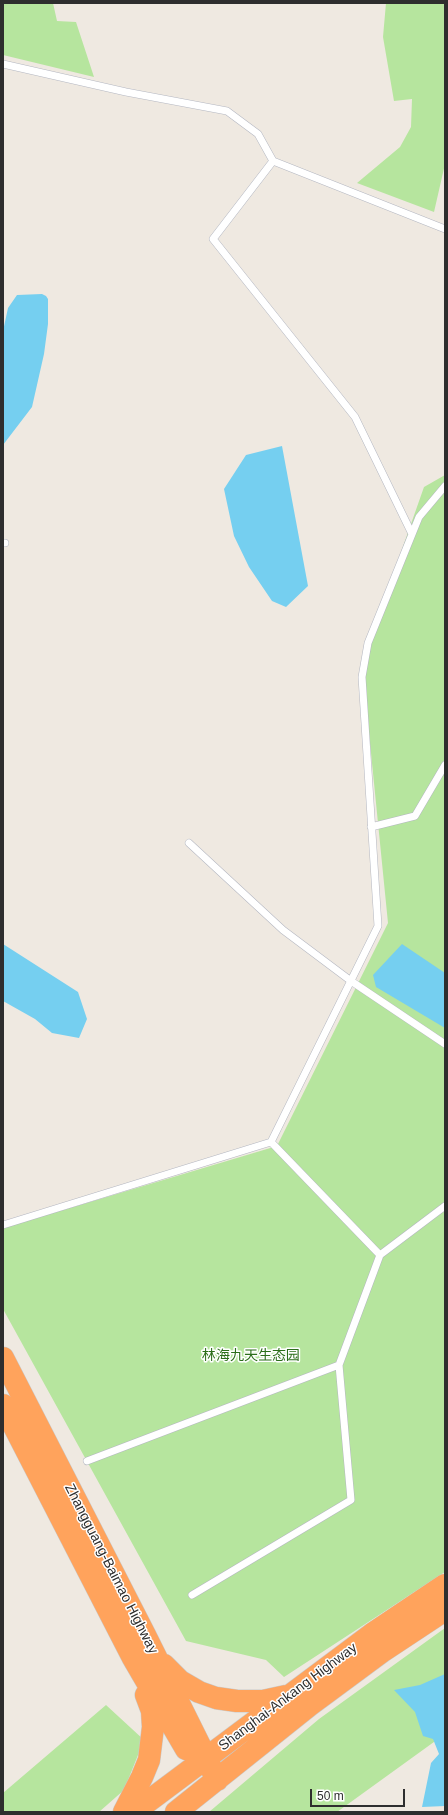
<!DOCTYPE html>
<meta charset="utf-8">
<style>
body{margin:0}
#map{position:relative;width:448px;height:1815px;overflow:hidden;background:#efe9e1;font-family:Helvetica,sans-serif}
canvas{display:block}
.frame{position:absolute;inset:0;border:4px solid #2e2e2e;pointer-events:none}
.scale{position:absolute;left:310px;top:1789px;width:95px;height:18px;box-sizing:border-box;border:2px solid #2e2e2e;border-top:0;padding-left:5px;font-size:12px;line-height:14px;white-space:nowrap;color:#2e2e2e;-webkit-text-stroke:3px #fff;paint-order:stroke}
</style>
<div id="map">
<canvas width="448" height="1815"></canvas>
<div class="frame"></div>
<div class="scale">50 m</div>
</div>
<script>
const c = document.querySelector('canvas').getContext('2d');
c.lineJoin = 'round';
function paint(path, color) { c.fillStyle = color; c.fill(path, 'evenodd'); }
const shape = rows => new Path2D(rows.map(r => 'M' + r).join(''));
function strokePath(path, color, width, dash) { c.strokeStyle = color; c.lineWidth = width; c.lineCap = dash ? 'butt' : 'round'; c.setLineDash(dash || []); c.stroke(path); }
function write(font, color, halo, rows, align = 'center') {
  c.font = font + ' Helvetica,"Noto Sans SC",sans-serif'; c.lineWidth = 3; c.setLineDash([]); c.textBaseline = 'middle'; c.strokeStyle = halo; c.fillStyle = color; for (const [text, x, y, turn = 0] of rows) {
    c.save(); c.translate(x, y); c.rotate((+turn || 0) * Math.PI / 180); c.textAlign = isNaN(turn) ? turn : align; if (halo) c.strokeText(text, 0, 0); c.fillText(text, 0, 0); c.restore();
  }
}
paint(shape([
 [3,3,53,3,57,21,76,22,94,77,3,55],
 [386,3,445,3,445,164,434,212,357,183,400,147,411,127,412,99,394,101,383,37],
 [445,475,445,1572,284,1677,266,1660,186,1641,3,1309,3,1228,277,1146,388,923,362,663,424,487],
 [445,1628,445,1734,337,1812,209,1812,319,1719],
 [106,1705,144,1740,124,1790,99,1812,3,1812,3,1793]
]), '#b6e59e');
paint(shape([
 [42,294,46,296,48,299,48,324,44,354,32,407,3,445,3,331,8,308,17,295],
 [282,446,308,586,286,607,272,601,249,567,234,536,224,489,246,455],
 [3,944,78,992,87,1019,79,1038,52,1033,35,1019,3,1001],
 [402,944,445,973,445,1028,376,987,373,975],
 [445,1674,445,1806,422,1807,431,1763,439,1754,433,1739,423,1736,415,1712,394,1690,420,1685]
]), '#75cff0');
const lane = shape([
 [3,64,126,92,227,111,258,134,273,161,445,229],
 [273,161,213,239,355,417,412,534],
 [3,543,5,543],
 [371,827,415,816,445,765],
 [189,843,283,930,351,981,445,1044],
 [271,1142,380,1255],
 [3,1225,271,1142,378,926,362,677,368,643,419,517,445,486],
 [87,1461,339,1365],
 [192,1595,351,1500,339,1365,380,1255,445,1206]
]);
const highway = shape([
 [3,1358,145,1635,217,1780],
 [3,1405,133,1658,186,1749],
 [164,1665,180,1681,199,1692,216,1698,237,1701,263,1701,286,1696],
 [124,1812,142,1777,149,1760,153,1727,152,1711,146,1695],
 [134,1812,372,1634,445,1585],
 [176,1812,310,1705,383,1651,445,1610]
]);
strokePath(lane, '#b4b7c1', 8);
strokePath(highway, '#c9c9c9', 23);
strokePath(lane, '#fff', 7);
strokePath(highway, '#ffa35c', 22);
write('14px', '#2c6e1b', '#fff', [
 ["林海九天生态园",251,1356]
]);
write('14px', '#2e2e2e', '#fff', [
 ["Zhangguang-Baimao Highway",111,1569,63],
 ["Shanghai-Ankang Highway",288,1697,-37]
]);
</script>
